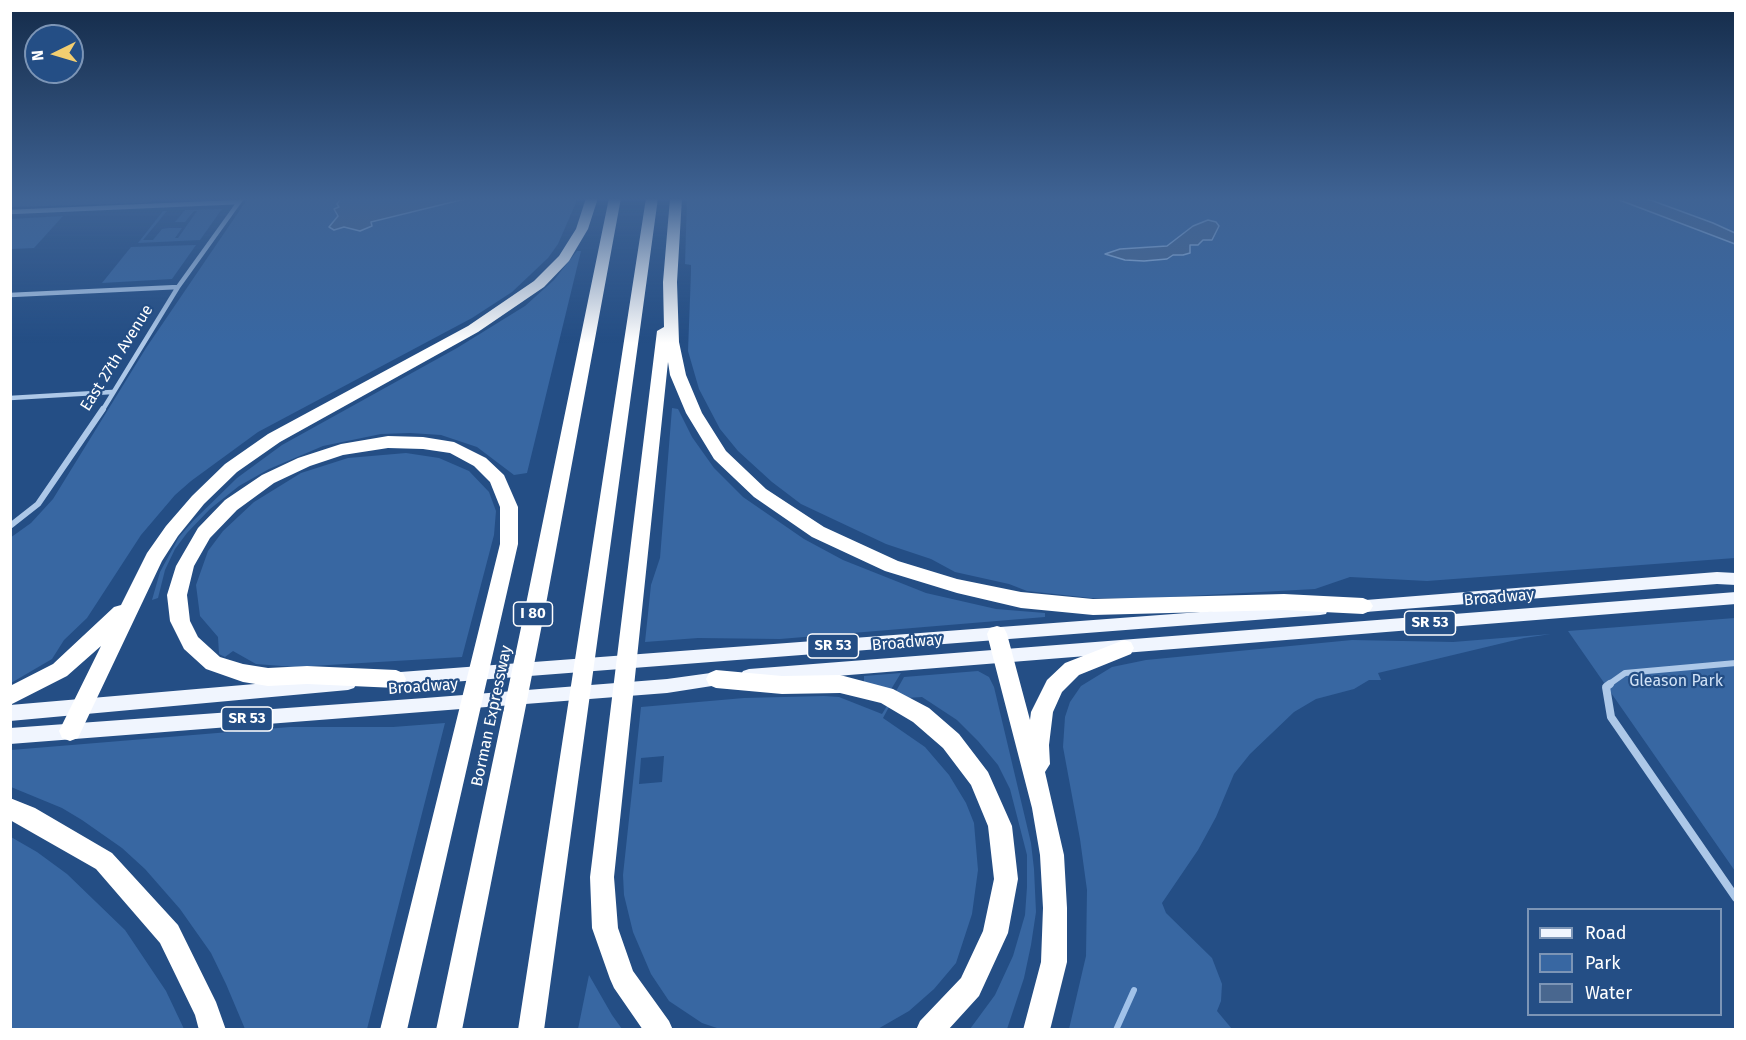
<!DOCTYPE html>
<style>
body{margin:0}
#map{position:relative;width:1746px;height:1040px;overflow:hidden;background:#244e85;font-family:"Fira Sans",sans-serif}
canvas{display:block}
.frame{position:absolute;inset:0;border:12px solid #fff;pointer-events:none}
.legend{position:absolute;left:1527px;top:908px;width:195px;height:108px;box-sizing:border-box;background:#244e85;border:2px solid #7c95b6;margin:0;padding:8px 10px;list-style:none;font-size:18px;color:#fff}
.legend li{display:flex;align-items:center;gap:12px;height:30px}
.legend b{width:30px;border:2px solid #7c95b6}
.north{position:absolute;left:24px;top:24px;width:60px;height:60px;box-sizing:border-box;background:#244e85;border:2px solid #7c95b6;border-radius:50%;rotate:265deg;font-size:16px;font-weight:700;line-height:24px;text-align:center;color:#fff}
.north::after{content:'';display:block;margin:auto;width:21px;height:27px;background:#f3ce70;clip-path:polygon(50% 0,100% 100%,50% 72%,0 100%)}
</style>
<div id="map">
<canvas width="1746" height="1040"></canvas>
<div class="frame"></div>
<ul class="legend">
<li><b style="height:8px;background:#f0f5fe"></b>Road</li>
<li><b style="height:16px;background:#3867a2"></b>Park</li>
<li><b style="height:16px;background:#49678f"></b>Water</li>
</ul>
<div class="north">N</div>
</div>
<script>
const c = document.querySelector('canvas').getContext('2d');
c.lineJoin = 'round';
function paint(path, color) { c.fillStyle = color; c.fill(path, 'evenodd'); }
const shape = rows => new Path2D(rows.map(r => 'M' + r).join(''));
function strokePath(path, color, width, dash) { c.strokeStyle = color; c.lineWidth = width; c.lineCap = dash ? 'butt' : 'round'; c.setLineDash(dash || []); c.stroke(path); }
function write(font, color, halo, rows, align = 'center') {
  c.font = font + ' "Fira Sans",sans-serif'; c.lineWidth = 4.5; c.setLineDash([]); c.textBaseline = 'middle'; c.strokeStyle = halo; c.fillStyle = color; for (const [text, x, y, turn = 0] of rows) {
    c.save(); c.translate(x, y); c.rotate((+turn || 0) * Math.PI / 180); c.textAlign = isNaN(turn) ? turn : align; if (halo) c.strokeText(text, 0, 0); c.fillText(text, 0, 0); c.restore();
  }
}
paint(shape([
 [10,198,155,198,151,202,143,203,11,207],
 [248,198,340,198,338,216,333,221,344,227,372,225,370,223,469,198,578,198,558,244,548,258,512,292,472,318,258,432,191,481,175,495,141,535,87,618,64,640,52,659,11,683,10,538,31,523,53,499,146,348],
 [687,198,1614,198,1735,244,1735,558,1427,581,1350,577,1315,589,1152,598,1091,598,1027,591,1009,584,955,572,931,559,886,544,801,504,772,482,738,451,720,429,699,389,688,351,691,272,691,265,685,264],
 [1208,220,1183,255,1173,255,1167,259,1144,261,1125,260,1113,256,1120,249,1167,246,1193,226],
 [1645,198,1735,198,1735,233,1713,223],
 [222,209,200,240,138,243,163,211,167,211,143,240,153,240,162,229,168,228,182,228,175,238,178,238,197,211,194,211,185,222,175,222,185,210],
 [63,216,34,248,11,249,11,219],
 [196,245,172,279,102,283,131,247],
 [577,251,581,251,527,473,514,475,477,447,441,435,410,433,381,434,323,446,269,469,239,486,210,509,187,533,175,549,165,570,158,598,152,600,160,572,179,537,193,521,237,478,282,445,457,348,525,306,554,280],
 [672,408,678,409,692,437,714,468,743,497,804,539,843,560,926,593,996,609,1045,613,1045,617,780,639,698,638,645,642,651,585,660,558],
 [406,453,439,458,469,471,489,492,496,511,494,535,462,657,295,667,256,664,233,651,225,657,219,654,218,637,200,616,196,585,208,551,223,531,254,502,301,473,348,458],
 [1735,618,1735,871,1568,631],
 [1551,634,1524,638,1378,673,1381,680,1369,680,1354,689,1316,699,1294,712,1250,754,1234,774,1216,817,1198,850,1162,903,1166,913,1212,958,1222,984,1221,1001,1217,1011,1232,1029,1069,1029,1086,956,1087,890,1080,839,1063,747,1065,717,1070,702,1081,686,1112,667,1146,660,1352,640,1453,642],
 [978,671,989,677,994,687,1031,843,1034,869,1036,912,1031,945,1024,978,1007,1029,970,1029,995,995,1013,956,1025,915,1027,887,1027,855,1010,789,998,765,978,741,957,720,922,697,907,698,895,693,904,677],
 [901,673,890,691,864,683,864,676],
 [824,696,839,697,882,714,887,706,889,707,883,718,925,747,949,775,966,803,974,823,978,870,972,914,956,963,934,989,909,1011,876,1030,720,1029,702,1023,669,1001,651,974,633,932,624,895,623,875,641,707,744,698],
 [664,756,662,782,639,784,641,758],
 [445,723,367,1029,245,1029,226,984,211,953,180,909,145,869,122,848,82,820,62,808,11,787,11,750,290,727,393,727],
 [11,837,37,852,67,874,125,930,166,991,184,1029,11,1029],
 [589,975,612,1015,622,1029,578,1029]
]), '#3867a2');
const water = shape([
 [340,198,469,198,371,222,372,226,360,231,344,227,334,230,329,227,338,216,334,209,339,207,337,204,340,200,340,198],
 [1614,198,1645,198,1713,223,1735,233,1735,244,1614,198],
 [1208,220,1216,222,1219,226,1212,240,1203,240,1198,245,1190,245,1190,253,1183,255,1173,255,1167,259,1144,261,1125,260,1105,254,1120,249,1167,246,1193,226,1208,220]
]);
paint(water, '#49678f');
strokePath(water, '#a1c2e9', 1.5);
strokePath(shape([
 [1116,1030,1134,990]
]), '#a1c2e9', 6);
strokePath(shape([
 [10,212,239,202],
 [10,295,178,287],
 [10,398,112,392],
 [102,411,178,287,242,198]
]), '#adc8e8', 4.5);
strokePath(shape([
 [10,526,38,504,103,409],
 [1608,685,1625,673,1736,663]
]), '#adc8e8', 6);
strokePath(shape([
 [1610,684,1606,687,1611,717,1736,898]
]), '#adc8e8', 8);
paint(shape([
 [1717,572,1736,573,1736,585,1717,584,1353,613,1347,612,1345,607,1347,602,1353,601,1717,572],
 [1736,592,1736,604,749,683,743,681,740,676,743,671,749,669,1736,592],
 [1320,603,1326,604,1328,609,1326,614,1320,615,387,687,381,685,378,680,381,675,387,673,1320,603],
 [725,671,731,673,734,678,731,683,667,693,10,744,10,728,425,698,667,679,725,671],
 [348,676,354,678,357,683,354,688,348,690,10,721,10,705,348,676]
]), '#f0f5fe');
paint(shape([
 [586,198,598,198,588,229,569,261,544,287,478,332,280,442,237,472,204,504,178,536,162,561,78,738,70,741,62,738,59,731,101,646,67,676,10,705,10,686,53,664,114,607,121,605,147,553,166,526,192,496,225,464,268,434,468,326,534,281,559,256,576,229,586,198],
 [609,198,621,198,546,604,462,1030,436,1030,526,604,609,198],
 [646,198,658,198,544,1030,518,1030,646,198],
 [670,198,682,198,677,282,679,342,686,375,702,413,726,451,766,489,824,527,898,561,957,579,1021,592,1093,599,1284,594,1363,598,1370,601,1373,606,1370,611,1363,614,1284,610,1093,615,1021,608,957,593,885,571,812,537,754,497,714,459,686,413,670,375,668,362,614,877,618,928,633,971,669,1021,673,1030,643,1030,614,988,610,979,592,928,590,877,657,331,664,327,663,282,670,198],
 [388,436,423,437,454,442,486,458,504,475,518,507,518,544,407,1030,380,1030,500,544,500,507,490,482,474,466,450,453,423,449,388,448,343,455,310,466,274,483,237,510,210,538,194,566,187,595,190,621,198,637,220,657,243,664,268,668,307,666,396,670,403,673,406,679,403,685,396,688,307,684,268,686,243,682,206,669,184,649,170,621,167,595,176,566,198,528,225,500,262,475,298,458,341,444,388,436],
 [997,626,1004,628,1007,634,1030,720,1031,712,1047,680,1065,663,1124,640,1131,642,1134,648,1131,654,1079,675,1062,692,1053,712,1049,745,1050,764,1045,772,1064,855,1067,908,1067,962,1050,1030,1023,1030,1041,962,1043,908,1040,855,1032,808,987,634,990,628,997,626],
 [716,670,782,676,840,675,893,689,929,708,959,734,988,772,1012,826,1018,879,1008,933,979,996,948,1030,916,1030,920,1021,961,978,983,931,994,879,988,826,971,785,943,748,913,722,881,703,840,693,782,694,716,688,709,685,706,679,709,673,716,670],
 [10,798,35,808,112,853,178,925,216,1002,226,1030,199,1030,195,1015,160,943,96,869,10,820,10,798]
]), '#fff');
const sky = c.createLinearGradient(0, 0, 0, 343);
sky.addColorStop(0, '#142b49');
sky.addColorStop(0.58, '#3f6394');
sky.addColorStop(1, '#3f639400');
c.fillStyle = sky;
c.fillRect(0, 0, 1746, 343);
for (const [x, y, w] of [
 [533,614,39],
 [1430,623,51],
 [833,646,51],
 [247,719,51]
]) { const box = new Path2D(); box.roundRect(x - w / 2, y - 12, w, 24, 4.5); c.fillStyle = '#244e85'; c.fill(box); strokePath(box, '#fff', 1.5); }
write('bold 15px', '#fff', null, [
 ["I 80",533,614],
 ["SR 53",1430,623],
 ["SR 53",833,646],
 ["SR 53",247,719]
]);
write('16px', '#fff', '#244e85', [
 ["East 27th Avenue",117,358,-58],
 ["Broadway",1499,598,-5],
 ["Broadway",907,643,-5],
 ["Broadway",423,687,-4],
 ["Borman Expressway",492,716,-78]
]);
write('16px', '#d1e2f6', '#244e85', [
 ["Gleason Park",1676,682]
]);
</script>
